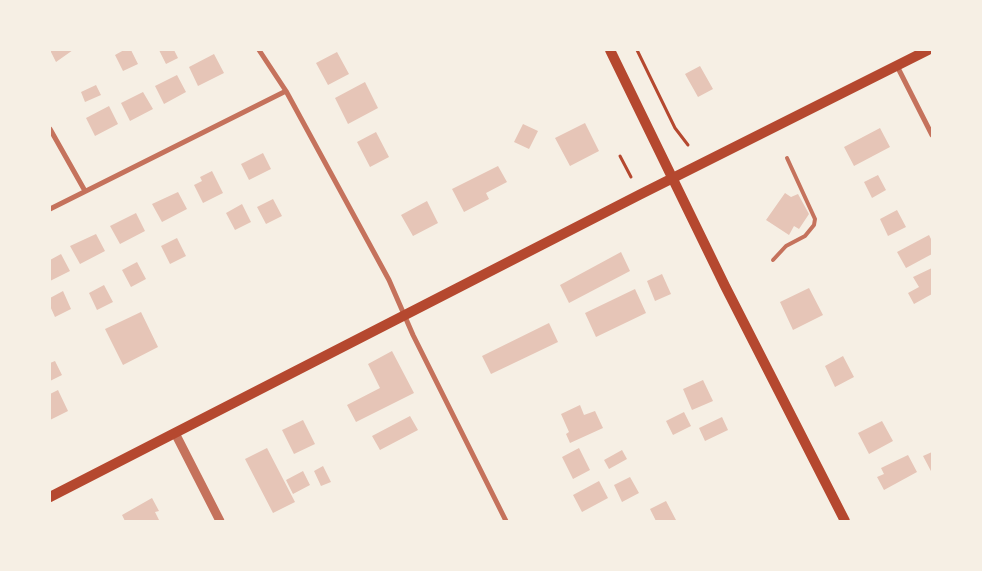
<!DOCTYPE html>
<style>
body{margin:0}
#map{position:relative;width:982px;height:571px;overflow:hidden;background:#f6efe4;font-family:"Noto Sans",sans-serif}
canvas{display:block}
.frame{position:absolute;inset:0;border:51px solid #f6efe4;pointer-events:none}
</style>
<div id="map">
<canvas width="982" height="571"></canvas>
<div class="frame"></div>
</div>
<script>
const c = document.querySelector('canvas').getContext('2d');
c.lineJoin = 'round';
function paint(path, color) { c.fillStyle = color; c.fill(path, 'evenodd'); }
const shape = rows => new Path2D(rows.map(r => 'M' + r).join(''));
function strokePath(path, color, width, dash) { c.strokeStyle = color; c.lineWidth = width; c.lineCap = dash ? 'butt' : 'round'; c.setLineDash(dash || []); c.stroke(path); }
paint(shape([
 [50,50,73,50,56,62],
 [124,50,131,50,138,64,123,71,115,55],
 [159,50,174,50,178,58,166,64],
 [337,52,349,74,328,85,316,63],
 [214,54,224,73,198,86,189,67],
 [700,66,713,89,698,97,685,74],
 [177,75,186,92,164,104,155,86],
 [365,82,378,108,348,124,335,98],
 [96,85,101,95,85,102,81,92],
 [143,92,153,109,130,121,121,103],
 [109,106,118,124,95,136,86,118],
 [585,123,599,151,570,166,555,138],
 [523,124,538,131,529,149,514,142],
 [880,128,890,147,854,166,844,147],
 [376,132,389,157,370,167,357,142],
 [263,153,271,169,249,180,241,164],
 [498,166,507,182,486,193,489,199,464,212,452,189],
 [212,171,223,193,203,203,194,185,202,181,200,177],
 [878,175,886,190,872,198,864,182],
 [178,192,187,209,162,222,152,204],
 [785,193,791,197,798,194,809,214,799,229,794,226,789,235,766,220],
 [273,199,282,216,266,224,257,207],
 [427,201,438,223,413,236,401,215],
 [242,204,251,222,235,230,226,213],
 [897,210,906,227,888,236,880,219],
 [136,213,145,231,120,244,110,226],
 [96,234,105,251,80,264,70,246],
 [929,235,932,241,932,254,906,268,897,252],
 [177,238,186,256,170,264,161,246],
 [621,252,630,271,569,303,560,285],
 [61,254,70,271,50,281,50,260],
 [137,262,146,279,131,287,122,270],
 [932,268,932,294,914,304,908,293,919,287,913,277],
 [662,274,671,294,655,301,647,281],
 [104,285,113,302,97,310,89,293],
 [809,288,823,315,793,330,780,302],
 [635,289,646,313,596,337,585,313],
 [63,291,71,309,55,317,50,306,50,298],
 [141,312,158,347,123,365,105,329],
 [549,323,558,342,491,374,482,356],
 [392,351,414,393,356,422,347,405,380,388,368,364],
 [843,356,854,377,835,387,825,366],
 [55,361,62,375,50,381,50,363],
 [703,380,713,401,692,410,683,389],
 [58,390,68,411,50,420,50,394],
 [580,405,584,415,595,411,603,428,570,443,566,434,569,432,561,414],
 [684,412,691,426,673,435,666,421],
 [410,416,418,430,380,450,372,436],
 [722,417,728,430,705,441,699,428],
 [303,420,315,444,294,454,282,430],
 [882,421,893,441,869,454,858,433],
 [267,448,295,502,273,513,245,459],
 [579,448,590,470,573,479,562,457],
 [622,450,627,459,609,469,604,460],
 [932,452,932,473,923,456],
 [908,455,917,472,884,490,877,477,884,474,881,468],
 [323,466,331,482,321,486,314,471],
 [303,471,310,485,293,494,286,480],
 [630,477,639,493,622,502,614,485],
 [599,481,608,498,582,512,573,495],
 [152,498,159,511,155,512,159,520,125,521,122,515],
 [666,501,676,520,656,521,650,509]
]), '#e6c5b7');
strokePath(shape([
 [637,50,675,128,688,145],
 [620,156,631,177]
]), '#b5482f', 3);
strokePath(shape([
 [773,260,786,246,805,236,814,225,815,219,787,158]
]), '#c5725c', 4);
strokePath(shape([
 [259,50,286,91,389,280,413,335,506,521],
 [897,66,932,135],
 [50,129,85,191],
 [50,209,286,91]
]), '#c5725c', 5);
strokePath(shape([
 [175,433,220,521]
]), '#c5725c', 9);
strokePath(shape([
 [610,50,725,286,845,521],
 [50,497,639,195,928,50]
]), '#b5482f', 10);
</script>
